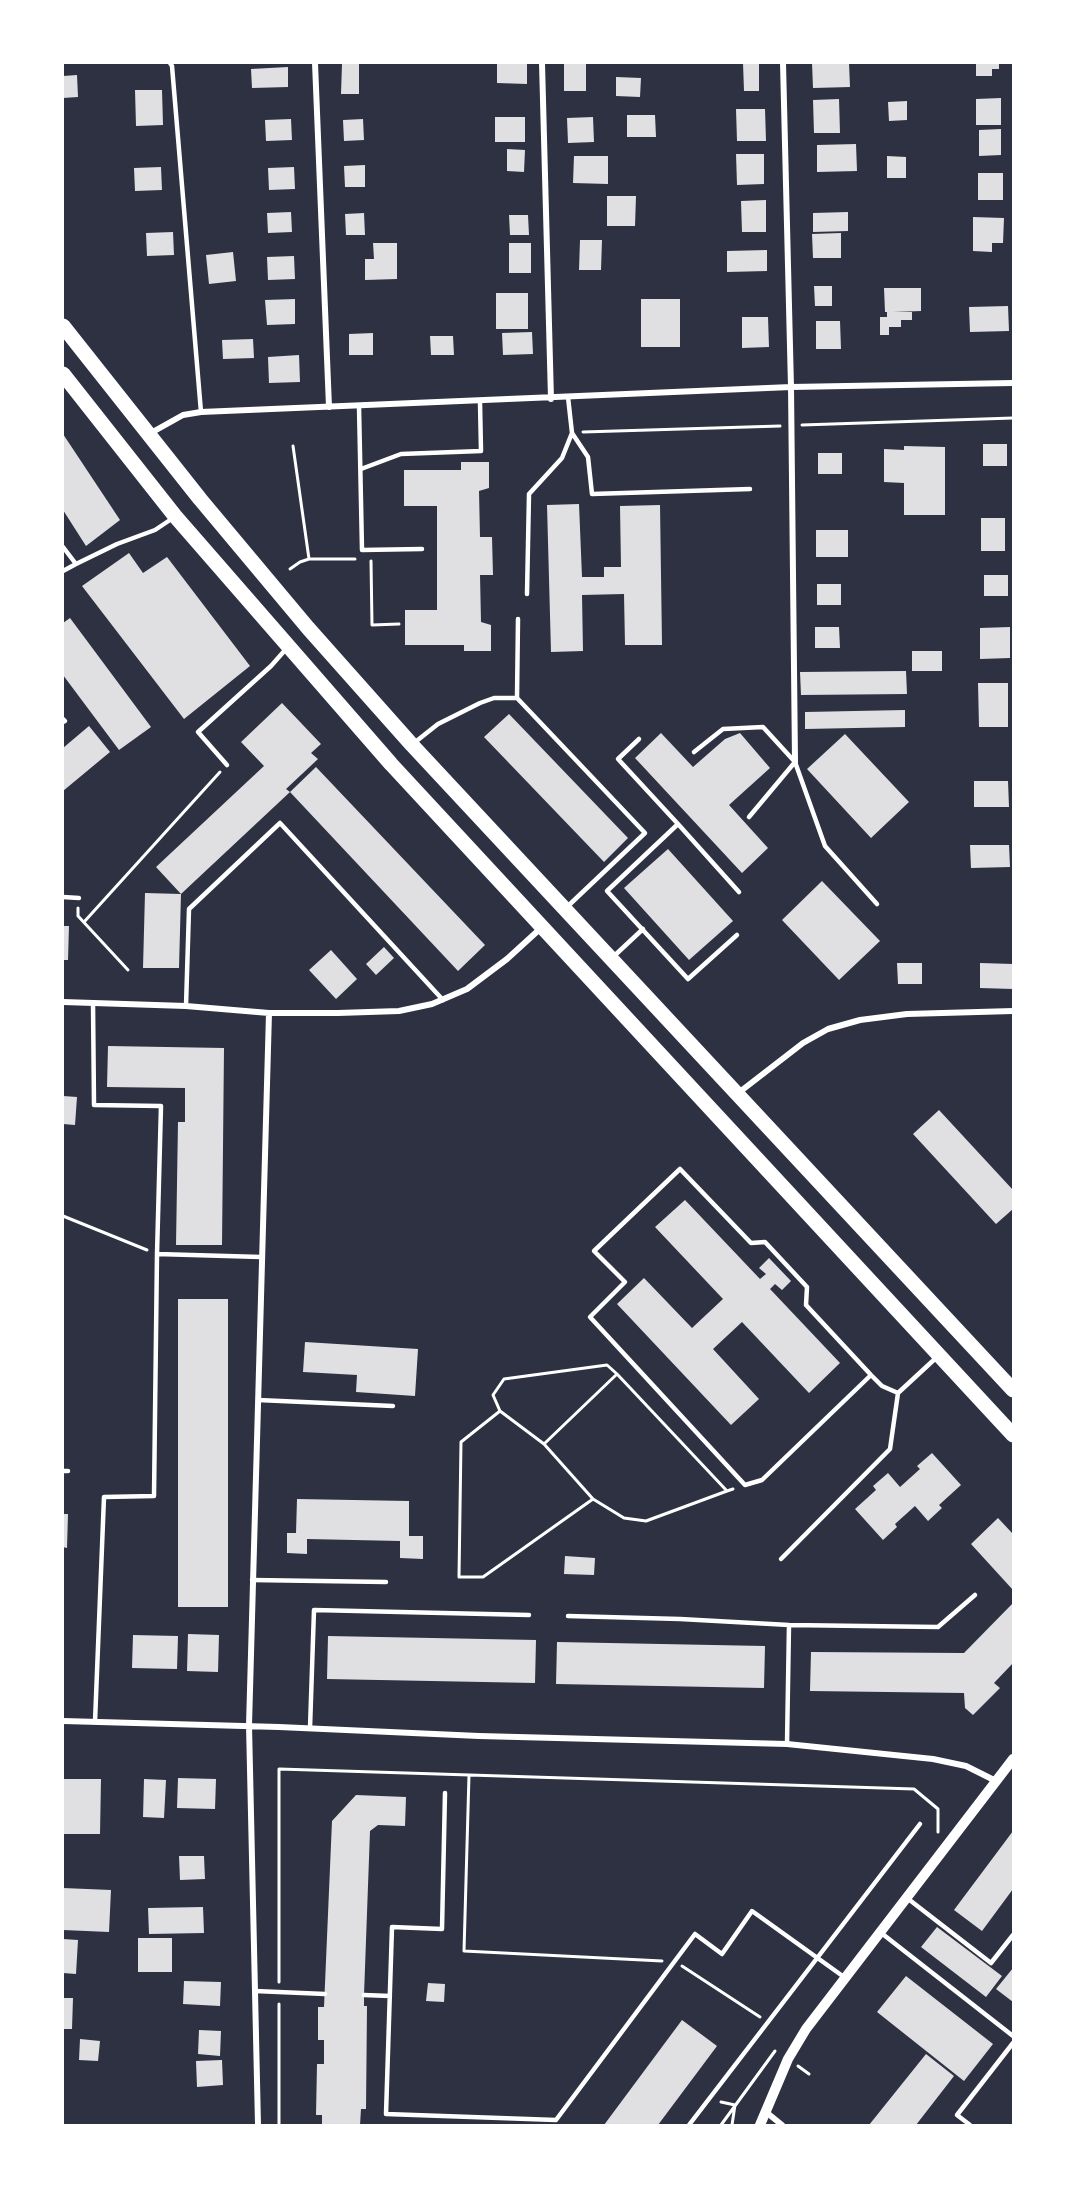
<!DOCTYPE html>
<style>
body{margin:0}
#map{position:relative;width:1076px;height:2188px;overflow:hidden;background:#2d3142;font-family:"Golos Text",sans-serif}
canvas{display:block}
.frame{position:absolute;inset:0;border:64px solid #fff;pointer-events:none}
</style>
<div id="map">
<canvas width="1076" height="2188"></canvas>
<div class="frame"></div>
</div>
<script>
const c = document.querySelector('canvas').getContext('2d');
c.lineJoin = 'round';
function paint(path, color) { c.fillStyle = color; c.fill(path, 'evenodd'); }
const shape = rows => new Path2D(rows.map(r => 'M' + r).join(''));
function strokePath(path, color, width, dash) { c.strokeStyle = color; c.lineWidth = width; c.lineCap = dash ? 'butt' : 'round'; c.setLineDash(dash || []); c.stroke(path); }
paint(shape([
 [497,63,527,63,527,84,497,83],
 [564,63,586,63,586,91,564,91],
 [743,63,759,63,759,91,744,91],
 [812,63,849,63,850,87,813,88],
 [976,63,999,63,999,69,992,69,992,76,976,76],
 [342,64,359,64,359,94,341,94],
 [288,67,288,87,252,88,251,69],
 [77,75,78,97,63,98,63,76],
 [616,77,641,78,640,97,616,96],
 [135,90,162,90,163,125,136,126],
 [1001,98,1001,125,976,125,976,99],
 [839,99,840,133,814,133,813,100],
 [907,101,907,120,889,121,888,102],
 [736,109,765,109,766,141,737,141],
 [627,115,655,115,656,137,627,137],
 [495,117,525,117,525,142,495,142],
 [593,117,594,142,568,143,567,118],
 [291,119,292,140,266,141,265,120],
 [363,119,364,140,344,141,343,120],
 [1001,129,1001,155,979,156,979,130],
 [856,144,857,171,817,172,817,145],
 [507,149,525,150,524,172,507,171],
 [736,154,764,154,764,184,737,185],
 [574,156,608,156,608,184,573,183],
 [887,156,906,157,906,178,887,178],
 [365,165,365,187,345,187,344,166],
 [161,167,162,190,135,191,134,168],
 [294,167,295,189,269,190,268,168],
 [978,173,1003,173,1003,200,978,200],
 [607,196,636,196,635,226,607,226],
 [766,200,766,232,742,232,741,201],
 [291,212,292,232,268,233,267,213],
 [848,212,848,231,813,232,813,213],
 [364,213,365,235,346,235,345,214],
 [509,215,528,215,529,235,510,235],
 [973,217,1004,218,1003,243,992,243,992,252,973,251],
 [173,232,174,255,147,256,146,233],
 [841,233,841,258,813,258,812,234],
 [580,240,602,240,601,270,579,270],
 [373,243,397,243,397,279,365,280,365,259,374,259],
 [509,243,531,243,531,273,509,273],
 [767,250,767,271,727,272,727,251],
 [233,252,236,281,209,284,206,255],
 [294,256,295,279,268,280,267,257],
 [814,286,832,286,832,306,815,306],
 [884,288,921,288,921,311,893,312,912,312,912,320,901,320,901,327,889,327,889,335,880,335,880,317,887,317,887,312,885,312],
 [496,293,528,293,528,329,496,329],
 [295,299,295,324,267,325,265,300],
 [641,299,680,299,680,347,641,347],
 [1008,306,1009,331,970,332,969,307],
 [742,317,768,317,769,347,742,348],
 [816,321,840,321,841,349,816,349],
 [532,332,533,354,503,355,502,333],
 [373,333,373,355,349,355,349,334],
 [430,336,453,336,454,355,431,355],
 [253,339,254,358,223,359,222,340],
 [299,355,300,382,269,383,268,357],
 [63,434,120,520,86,546,63,510],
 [983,444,1007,444,1007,466,983,466],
 [904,446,945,447,945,515,904,515,904,483,884,482,884,449,904,450],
 [818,453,842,453,842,474,818,474],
 [461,462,489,462,489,488,479,491,480,537,492,537,493,575,480,575,481,622,491,625,491,651,464,651,464,645,405,645,405,610,437,610,437,506,404,506,404,470,461,470],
 [579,504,582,577,604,577,604,567,621,567,620,506,660,505,662,645,625,645,624,594,582,595,583,651,551,652,547,505],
 [981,518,1005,518,1005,551,981,551],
 [816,530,848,530,848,557,816,557],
 [129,553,143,573,167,557,250,666,184,719,82,586],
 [984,575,1008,575,1008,596,984,596],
 [817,584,841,584,841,605,817,605],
 [70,618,151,727,119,750,63,675,63,623],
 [815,627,839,627,840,648,815,648],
 [1010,627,1010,658,980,659,980,628],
 [912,651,942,651,942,671,912,671],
 [906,671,907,694,801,695,800,672],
 [978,683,1008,683,1008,727,979,727],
 [282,703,321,744,311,753,318,759,286,789,290,792,181,894,156,867,264,766,241,742],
 [905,710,905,727,805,729,805,712],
 [509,714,628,838,604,862,484,737],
 [89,726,110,752,63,791,63,748],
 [661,733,693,767,725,739,740,733,770,768,729,805,768,848,742,873,635,758],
 [845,734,909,802,871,838,807,769],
 [316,767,485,945,458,971,290,792],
 [974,781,1008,781,1009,807,974,807],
 [970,845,1009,845,1010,867,971,868],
 [668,849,733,921,689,960,624,888],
 [822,881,880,941,839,980,782,920],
 [145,893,181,894,179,968,143,968],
 [63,926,69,926,68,960,63,960],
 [384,947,394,958,376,975,366,964],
 [331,950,357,979,336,999,309,970],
 [897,963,922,963,922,984,898,984],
 [980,963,1013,964,1013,989,980,988],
 [108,1046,224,1048,222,1245,176,1245,178,1122,185,1122,185,1088,107,1087],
 [63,1096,77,1097,75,1125,63,1124],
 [939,1110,1013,1190,1013,1209,996,1224,913,1134],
 [685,1200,760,1279,766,1274,759,1268,769,1258,791,1281,782,1290,775,1284,770,1289,840,1363,809,1393,742,1322,713,1349,759,1399,731,1425,617,1304,644,1278,692,1328,723,1299,655,1227],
 [178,1299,228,1299,228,1607,178,1607],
 [305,1342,418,1349,415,1396,356,1392,357,1375,303,1372],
 [932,1453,961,1485,939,1505,942,1508,928,1521,915,1506,895,1524,897,1527,883,1540,855,1509,876,1490,873,1486,888,1473,900,1487,920,1469,917,1466],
 [297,1499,409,1501,409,1536,423,1536,423,1559,400,1558,400,1541,307,1539,307,1554,287,1553,287,1533,296,1533],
 [63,1514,68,1514,67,1548,63,1547],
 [998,1518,1013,1534,1013,1590,971,1544],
 [565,1556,595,1558,594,1575,564,1574],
 [1013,1603,1013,1663,994,1683,1000,1688,973,1715,965,1708,964,1693,810,1691,811,1652,964,1653],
 [188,1634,219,1635,218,1672,187,1671],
 [133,1635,178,1636,177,1669,132,1668],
 [328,1636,536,1640,535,1683,327,1679],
 [557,1642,765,1646,764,1688,556,1684],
 [178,1778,216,1779,215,1809,177,1808],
 [63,1779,101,1779,100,1834,64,1834],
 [144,1779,166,1780,164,1818,143,1817],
 [356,1795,406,1797,405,1826,378,1825,370,1831,364,1995,364,2006,367,2006,366,2109,361,2109,360,2125,322,2125,322,2115,316,2115,317,2064,324,2064,324,2040,318,2040,318,2007,324,2007,332,1821],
 [1013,1831,1013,1889,982,1931,954,1910],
 [179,1856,204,1856,205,1879,180,1880],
 [63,1888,111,1890,109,1932,63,1930],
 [203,1907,204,1933,149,1934,148,1908],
 [937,1927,1002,1976,986,1997,921,1947],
 [138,1938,172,1938,172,1972,138,1972],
 [63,1939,78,1940,76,1974,63,1973],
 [1013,1968,1013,2002,996,1989],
 [906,1976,993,2044,964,2081,877,2012],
 [184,1981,221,1982,220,2006,183,2004],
 [428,1983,445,1984,444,2002,426,2001],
 [63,1998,73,1998,72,2029,63,2029],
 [682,2020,717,2046,658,2125,604,2125],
 [199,2030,221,2031,220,2056,198,2054],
 [80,2039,100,2041,98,2061,79,2060],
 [926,2054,954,2076,916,2125,869,2125],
 [222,2060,223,2085,197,2087,196,2061]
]), '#e0e0e3');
strokePath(shape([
 [802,425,1013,418],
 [583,432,780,426],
 [309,559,355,559],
 [371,561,372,625,399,624],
 [290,569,300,562,309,559,293,446],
 [78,908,78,916,128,970],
 [84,922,220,772],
 [63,1216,147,1250],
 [500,1411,461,1442,459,1577,483,1577,593,1499],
 [544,1444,500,1411,493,1395,504,1379,607,1365,617,1374],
 [727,1491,617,1374,544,1444,593,1499,624,1518,646,1521,727,1491,733,1489],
 [469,1775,464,1951,662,1961],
 [682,1966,760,2017],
 [279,1982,279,1769,914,1789,938,1809,938,1832],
 [798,2066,809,2074],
 [721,2102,735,2105,732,2125],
 [279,2125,279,2004],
 [721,2125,775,2051]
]), '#fff', 3);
strokePath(shape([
 [170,63,172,66,201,412],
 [568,397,572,433,588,457,592,494,750,489],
 [359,406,362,550,422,549],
 [361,469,401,454,481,451,480,402],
 [63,547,76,564,117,544,155,530,173,518],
 [63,571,76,564],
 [527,594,529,494,562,458,572,433],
 [517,698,518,619],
 [63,719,65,721,63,722],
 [639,739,618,759,678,824],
 [414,743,438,724,480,703,494,698,517,698,645,833,568,906],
 [694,752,723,729,763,727,795,762,825,846,877,904],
 [227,765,198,732,271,666,286,649],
 [749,817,795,762],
 [63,897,79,898],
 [737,935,688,979,607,891,678,824,739,892],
 [613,957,643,929],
 [93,1003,94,1105,161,1106,157,1254],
 [186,1006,189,909,280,823,443,1000],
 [871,1375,762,1480,745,1485,590,1317,625,1282,594,1251,680,1169,751,1243,765,1242,807,1287,806,1305,871,1375,882,1386,898,1393],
 [258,1400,393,1406],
 [63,1471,68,1471],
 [781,1559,890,1449,898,1393,937,1357],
 [252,1580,386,1582],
 [568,1616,680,1619,789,1625],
 [95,1722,104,1497,154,1496,157,1254,261,1257],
 [310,1728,314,1610,529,1615],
 [787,1744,789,1625,938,1627,975,1595],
 [445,1793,442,1929,392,1927,386,2114,556,2120,695,1934,722,1954,752,1911,844,1977],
 [907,1898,991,1963,1013,1935],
 [880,1932,1013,2036],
 [255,1991,325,1994],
 [364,1995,390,1996],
 [689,2125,920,1824],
 [970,2125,957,2115,1013,2043]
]), '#fff', 4.5);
strokePath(shape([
 [315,63,329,407],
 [542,63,551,399],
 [783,63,791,387,795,762],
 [149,434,183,415,201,412,791,387,1013,383],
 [63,1002,186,1006,269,1013,338,1013,399,1011,432,1004,467,989,507,959,541,928],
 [737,1094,803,1043,828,1029,860,1020,907,1014,1013,1011],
 [63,1721,279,1727,479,1736,787,1744,933,1759,966,1766,996,1781],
 [766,2112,782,2125],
 [258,2125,249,1725,269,1013]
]), '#fff', 6);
strokePath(shape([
 [760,2125,788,2059,806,2029,1013,1759]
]), '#fff', 10);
strokePath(shape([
 [63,326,200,499,308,628,412,745,1013,1390],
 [63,374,175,516,391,764,1013,1435]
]), '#fff', 15);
</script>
